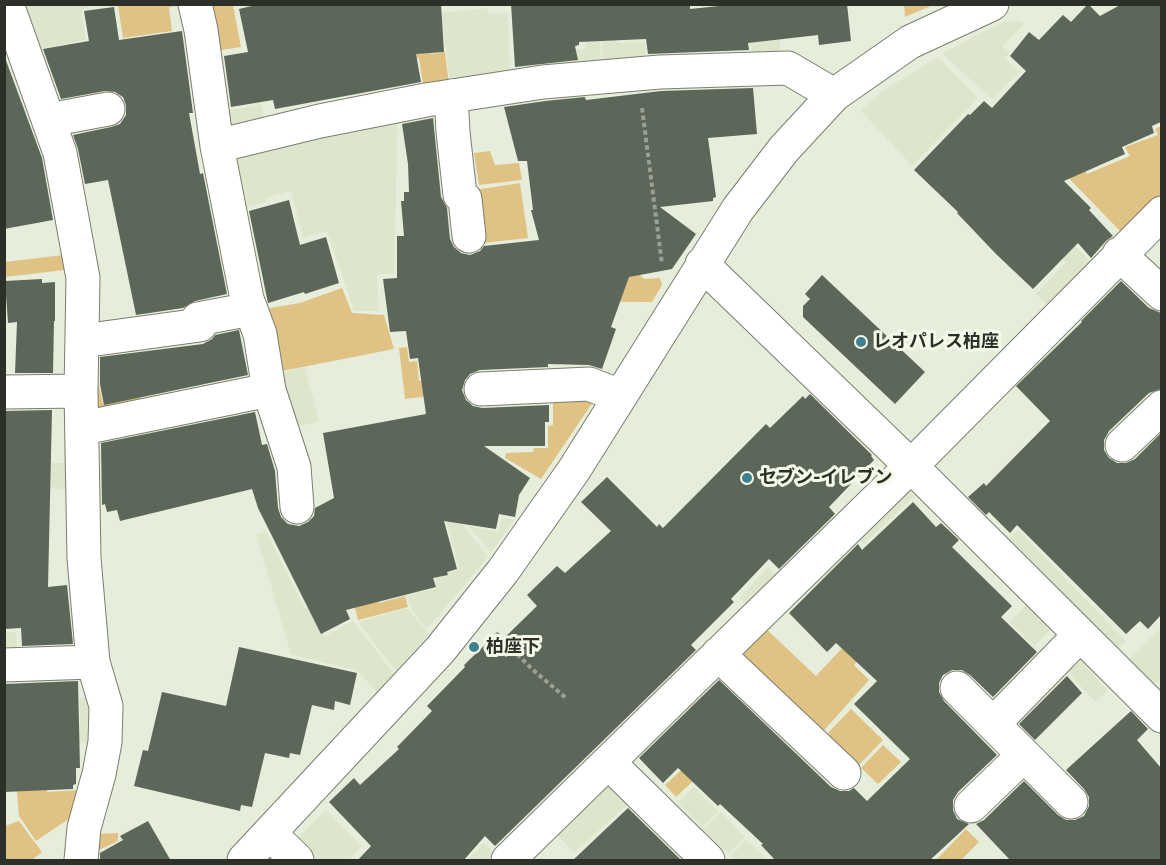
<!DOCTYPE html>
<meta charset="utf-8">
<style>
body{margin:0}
#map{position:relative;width:1166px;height:865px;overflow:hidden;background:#e7eddb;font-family:Raleway,sans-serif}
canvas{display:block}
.frame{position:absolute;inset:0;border:6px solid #2d3029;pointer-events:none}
</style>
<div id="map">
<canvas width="1166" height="865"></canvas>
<div class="frame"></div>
</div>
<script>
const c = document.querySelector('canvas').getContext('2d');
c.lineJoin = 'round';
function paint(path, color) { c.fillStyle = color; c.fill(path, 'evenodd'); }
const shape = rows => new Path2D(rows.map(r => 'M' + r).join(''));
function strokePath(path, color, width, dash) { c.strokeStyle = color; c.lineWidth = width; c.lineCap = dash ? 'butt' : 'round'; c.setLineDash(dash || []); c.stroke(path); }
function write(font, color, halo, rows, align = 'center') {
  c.font = font + ' Raleway,"Noto Sans JP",sans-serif'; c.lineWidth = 6; c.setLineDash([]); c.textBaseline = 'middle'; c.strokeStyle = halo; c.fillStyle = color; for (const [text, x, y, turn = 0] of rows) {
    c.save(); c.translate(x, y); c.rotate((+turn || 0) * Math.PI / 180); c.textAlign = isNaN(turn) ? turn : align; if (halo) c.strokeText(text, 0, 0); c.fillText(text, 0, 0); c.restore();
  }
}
paint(shape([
 [26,5,87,5,88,9,81,10,86,40,35,50,23,17],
 [582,5,597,5,602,68,551,72,549,52,586,49],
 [600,5,617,36,617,43,645,42,646,65,603,67],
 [487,8,488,14,508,13,510,75,450,81,441,13],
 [1021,21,1024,24,1002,46,1010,53,1005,59,1020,72,992,99,942,54,976,35,1004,22],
 [779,32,781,59,753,62,750,35],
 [938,57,978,98,912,166,861,111,882,91],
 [261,104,265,125,237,130,229,125,226,111],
 [398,114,394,273,377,275,379,311,354,311,327,231,303,238,291,191,266,198,266,202,241,208,231,156],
 [1035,208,1093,264,1050,307,1036,294,1066,262,1023,221],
 [305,367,319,421,290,428,277,374],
 [64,420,73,420,73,489,5,488,5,463,64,463],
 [904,486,914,496,864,544,855,534],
 [440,495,488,557,427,629,412,611,407,596,437,587,435,579,448,576,448,573,459,569],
 [502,518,514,520,491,552,468,526,498,532],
 [1018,530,1126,641,1114,653,1006,542],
 [266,531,305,608,309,609,325,636,353,621,395,675,377,692,357,671,291,654,256,534],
 [768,567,780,578,750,608,739,598],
 [1028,604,1052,628,1034,646,1010,622],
 [407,608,429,634,396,671,358,622],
 [1158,631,1161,634,1161,678,1150,688,1126,662],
 [16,632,18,656,5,656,5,633],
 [1081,661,1108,691,1095,702,1068,672],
 [80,698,91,698,93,742,31,745,51,728,80,727],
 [600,785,617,789,629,803,574,853,552,829],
 [694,787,718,811,702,827,678,803],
 [326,810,362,846,350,858,352,860,307,860,291,845],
 [721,812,745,837,728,854,703,830],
 [746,840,768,860,736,860,731,856],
 [484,843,495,853,488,860,467,860]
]), '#dde6cc');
paint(shape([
 [118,5,185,4,185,5,169,7,172,31,123,38],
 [206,5,233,5,241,47,215,51],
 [904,5,904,4,933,5,905,17],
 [428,39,431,54,445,52,449,85,424,89,419,58,395,61],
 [1161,126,1161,196,1123,234,1059,168,1079,158,1087,174,1130,156,1125,147,1158,135,1155,129],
 [490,151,495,165,519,163,522,180,479,185,474,153],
 [520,183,528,238,475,244,469,191],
 [72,254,73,269,5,277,5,262],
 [631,266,644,279,660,278,662,285,652,302,552,301],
 [342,288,352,313,384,315,394,349,277,372,259,310,300,303],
 [407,347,409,362,417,361,419,381,425,381,428,396,405,399,399,348],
 [97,358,99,372,96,373,103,404,130,399,139,389,143,410,105,416,91,401],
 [553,394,597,396,541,479,505,458,506,453,533,452,534,448,548,448,548,426,553,425],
 [341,553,376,593,379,603,405,596,408,607,358,620],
 [762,625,816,676,844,646,858,660,854,665,869,680,819,736,736,651],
 [696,702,734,743,676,797,665,785,714,740,687,711],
 [851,709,883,740,857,767,825,736],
 [883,745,901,762,878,784,861,768],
 [15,768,47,788,47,792,81,790,79,812,36,841,19,816],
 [19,821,42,852,32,860,5,860,5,826],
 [966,829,979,842,961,860,936,860],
 [118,833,118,841,99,850,100,853,93,858,92,834]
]), '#dfc284');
paint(shape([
 [260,4,441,4,444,52,416,54,421,82,275,109,273,100,231,107,224,56,248,52,239,9],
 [511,4,690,4,690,9,738,4,847,4,851,41,819,45,818,35,748,43,749,50,648,54,646,39,579,42,579,45,575,46,578,60,515,67],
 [1088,4,1100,16,1122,4,1161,4,1161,122,1152,126,1154,133,1122,147,1125,154,1064,181,1091,208,1089,210,1113,236,1106,241,1091,258,1078,243,1033,289,996,254,957,213,958,212,914,170,968,114,970,115,984,101,992,108,1026,71,1010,56,1029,32,1039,40,1063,15,1071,22],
 [114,7,119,40,182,31,193,113,189,113,200,174,203,173,227,294,195,301,183,308,136,315,108,180,85,184,78,149,73,135,111,127,120,124,126,115,126,105,123,97,115,92,105,91,61,99,43,49,89,41,84,11],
 [4,55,42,158,53,220,4,229],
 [753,88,757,134,708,138,716,197,713,198,713,201,660,207,696,234,672,269,629,277,611,327,616,329,602,369,589,365,548,364,548,367,480,370,470,374,465,380,462,390,466,400,473,406,482,408,549,405,549,422,545,422,545,446,484,446,530,478,519,495,515,517,499,514,496,529,444,521,457,569,447,572,448,575,433,578,436,587,346,610,350,619,321,634,258,508,252,489,120,521,117,510,107,512,105,504,102,505,101,443,255,412,262,445,267,444,275,471,278,508,281,517,288,524,299,526,308,522,314,516,315,508,334,498,323,433,426,414,418,358,410,359,406,331,390,332,383,279,397,278,397,236,404,236,401,201,404,201,404,192,409,192,408,164,402,124,433,118,441,197,447,208,450,239,454,247,461,253,470,255,480,251,484,246,539,240,531,210,533,210,527,161,518,161,504,107,545,101,585,97,586,100,661,91],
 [289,200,300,245,326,237,339,283,305,294,304,292,268,303,249,211],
 [822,275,925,372,895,404,803,317,803,306,810,299,805,294],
 [42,279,42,283,55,282,55,321,54,321,53,373,15,373,17,322,8,323,5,281],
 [1121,281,1149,308,1161,313,1161,389,1149,393,1109,431,1104,440,1104,450,1109,458,1117,463,1126,463,1135,459,1161,433,1161,615,1148,629,1140,621,1126,634,1017,525,1010,533,989,512,986,515,968,497,984,483,986,486,1050,421,1016,386,1082,322,1081,321],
 [239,330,248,375,104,405,100,384,100,357,203,344,212,339,215,335],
 [810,394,872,455,871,456,874,460,829,507,835,514,779,569,769,559,731,599,734,602,691,645,696,650,495,846,485,836,463,861,357,861,371,846,329,802,354,778,360,785,399,749,397,747,432,711,427,706,465,667,464,665,490,640,496,646,537,606,527,595,557,566,565,573,611,531,581,502,607,477,657,527,659,524,663,528,766,424,770,428,803,396,805,399],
 [52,410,48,587,67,585,73,644,22,646,21,628,4,629,4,411],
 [913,502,936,527,941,523,959,540,952,547,1012,606,1001,617,1037,652,993,697,970,675,962,670,952,670,943,675,939,683,939,692,944,701,997,755,958,792,953,800,953,810,957,819,969,824,929,861,776,861,761,845,763,844,720,804,718,806,678,768,663,783,639,758,719,680,831,787,840,791,849,791,854,788,867,801,910,759,854,704,877,681,836,643,827,652,789,613,858,544,862,550],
 [239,647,357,673,350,705,335,701,334,710,312,705,300,755,290,753,289,758,265,753,252,807,241,805,240,811,134,786,143,750,148,751,162,692,226,706],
 [1067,676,1082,693,1035,740,1019,724],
 [78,681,80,768,76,768,76,784,73,785,73,789,4,792,4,684],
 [1131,711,1148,729,1137,740,1161,768,1161,861,1011,861,976,824,984,820,1024,781,1058,815,1066,820,1075,820,1084,816,1089,806,1089,797,1084,789,1066,770],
 [628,808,682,861,572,861],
 [148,821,171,861,100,861,100,853,123,840,120,836]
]), '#5c675a');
const minor = shape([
 [7,4,60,153,83,278,81,391,84,558,93,662,106,706,105,742,99,774,84,828,81,860],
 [195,4,201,30,217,146,247,299,260,334,269,390,294,467,297,507],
 [451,96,453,132,460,195,465,199,469,236],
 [49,120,108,109],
 [217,146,320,121,426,100,543,82,660,72,788,68,834,95],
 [1119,254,1162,294],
 [702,264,911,466,1162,716],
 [82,341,200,325,198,319,251,309],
 [481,389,589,384,620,396],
 [4,392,81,391],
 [83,428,269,390],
 [1122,445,1162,407],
 [718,654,844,773],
 [4,665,93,662],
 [957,688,1071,802],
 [993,724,1080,635],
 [609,763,708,860],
 [971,806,1024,755],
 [269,833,297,860],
 [244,860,440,650,503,571,574,470,738,209,784,149,834,95,910,42,992,4],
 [508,860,911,466,1162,213]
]);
strokePath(minor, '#797e6e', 35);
strokePath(shape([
 [642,108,662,264],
 [496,633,533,670,566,698]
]), '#9ba092', 4, [4.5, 3]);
strokePath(minor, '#fff', 33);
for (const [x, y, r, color] of [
 [861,342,6,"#3e8292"],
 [747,478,6,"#3e8292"],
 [474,647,6,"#3e8292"]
]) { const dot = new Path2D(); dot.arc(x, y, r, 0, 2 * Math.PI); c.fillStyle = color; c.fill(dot); strokePath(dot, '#f4fae8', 2); }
write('bold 18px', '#2d3029', '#f4fae8', [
 ["レオパレス柏座",873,342],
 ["セブン-イレブン",759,478],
 ["柏座下",486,647]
], 'left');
</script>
